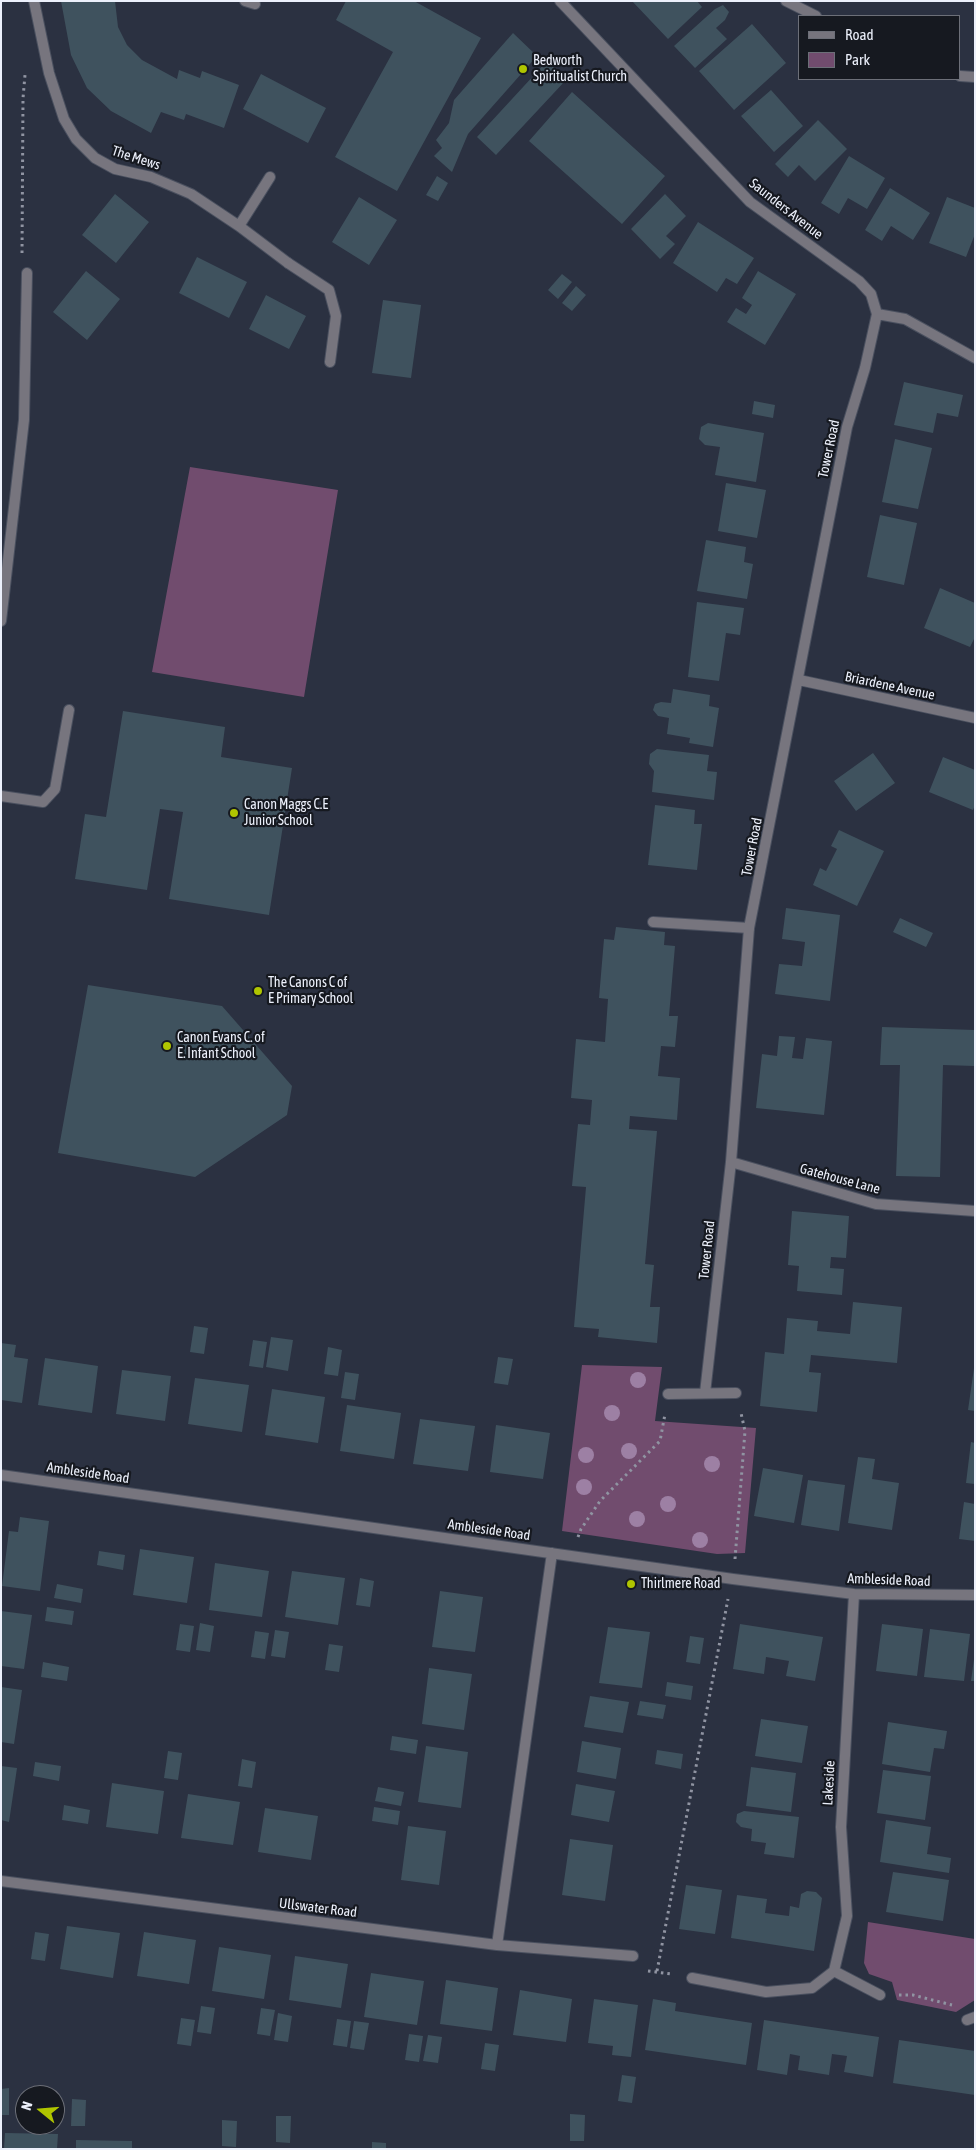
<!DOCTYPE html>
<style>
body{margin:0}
#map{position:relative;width:976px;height:2150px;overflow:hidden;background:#2b3141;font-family:"Asap Condensed",sans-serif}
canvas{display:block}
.frame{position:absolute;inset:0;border:2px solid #ecf0fb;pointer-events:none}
.legend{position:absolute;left:798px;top:15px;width:162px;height:65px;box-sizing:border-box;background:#161920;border:1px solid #6c6f78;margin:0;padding:6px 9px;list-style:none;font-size:15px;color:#ecf0fb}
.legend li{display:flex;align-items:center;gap:10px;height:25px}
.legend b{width:25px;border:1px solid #6c6f78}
.north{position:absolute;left:15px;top:2085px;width:50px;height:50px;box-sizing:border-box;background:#161920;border:1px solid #6c6f78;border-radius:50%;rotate:287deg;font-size:14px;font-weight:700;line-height:20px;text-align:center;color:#ecf0fb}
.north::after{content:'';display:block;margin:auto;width:18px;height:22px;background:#b0c500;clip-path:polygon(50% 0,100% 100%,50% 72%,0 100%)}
</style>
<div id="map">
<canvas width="976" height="2150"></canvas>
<div class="frame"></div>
<ul class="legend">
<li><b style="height:6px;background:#77757e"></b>Road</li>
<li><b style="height:14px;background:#714c6e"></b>Park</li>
</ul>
<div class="north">N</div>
</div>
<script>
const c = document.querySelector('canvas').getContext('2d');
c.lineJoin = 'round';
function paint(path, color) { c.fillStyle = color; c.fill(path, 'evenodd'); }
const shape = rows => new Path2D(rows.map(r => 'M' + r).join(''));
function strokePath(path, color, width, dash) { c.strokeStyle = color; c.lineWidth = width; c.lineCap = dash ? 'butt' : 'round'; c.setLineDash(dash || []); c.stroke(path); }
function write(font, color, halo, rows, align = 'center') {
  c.font = font + ' "Asap Condensed",sans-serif'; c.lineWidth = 4.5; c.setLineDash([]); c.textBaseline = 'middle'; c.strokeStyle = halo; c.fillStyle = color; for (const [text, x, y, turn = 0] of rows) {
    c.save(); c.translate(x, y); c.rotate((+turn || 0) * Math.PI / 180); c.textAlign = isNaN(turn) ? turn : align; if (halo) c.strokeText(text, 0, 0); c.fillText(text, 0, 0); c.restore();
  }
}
paint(shape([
 [190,467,338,490,304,697,152,672],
 [582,1365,662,1367,655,1421,756,1428,745,1553,717,1554,562,1531],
 [868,1922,975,1939,975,2000,956,2012,897,2000,892,1982,869,1974,864,1963]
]), '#714c6e');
paint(shape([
 [61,1,115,1,118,27,127,45,142,60,177,79,179,70,200,78,202,71,239,85,224,128,186,114,184,120,161,112,151,133,111,111,87,88,71,55],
 [346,1,414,1,481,38,397,191,335,157,393,52,336,20],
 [632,1,697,1,702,7,668,39],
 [723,5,729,12,725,20,716,28,727,39,695,68,674,46,715,9],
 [752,24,786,63,734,110,699,71],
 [513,33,537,56,468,134,452,172,434,156,442,148,436,140,449,123,454,100],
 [547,61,566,80,496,155,477,137],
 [261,74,326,108,308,143,243,109],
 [771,90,803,126,774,152,741,116],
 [572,92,665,176,622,224,529,141],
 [818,120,847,149,815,181,799,165,788,177,775,164],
 [849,156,885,178,867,209,848,198,839,214,821,203],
 [437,176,448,183,438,201,426,195],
 [890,188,930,213,913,240,891,226,882,241,865,230],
 [115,194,149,222,116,263,82,235],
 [665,194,686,216,666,236,675,244,660,259,631,229],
 [359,197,397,220,369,265,332,242],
 [947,197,975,208,975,234,966,257,929,243],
 [698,222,754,258,737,284,726,278,717,292,673,263],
 [197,257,247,282,229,318,179,293],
 [86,271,120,299,87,340,53,312],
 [758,271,796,294,765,345,727,322,736,308,746,314,752,305,742,298],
 [562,274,572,282,558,299,548,290],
 [576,286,586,295,572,311,562,303],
 [266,295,306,316,289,349,249,329],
 [383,300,421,305,411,378,372,373],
 [904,382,963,395,958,417,937,413,933,433,894,425],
 [754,401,775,405,773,418,752,414],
 [708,423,764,433,756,482,715,475,720,447,705,445,699,439,701,427],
 [895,439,932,448,918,509,882,502],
 [726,483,766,490,757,538,718,531],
 [880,515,917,523,904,585,867,577],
 [706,540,746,547,744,562,753,564,747,599,697,591],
 [940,588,975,603,975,637,970,647,924,628],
 [697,602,744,608,740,635,726,633,719,681,688,677],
 [673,689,710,695,709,706,719,708,713,747,689,743,690,738,667,734,669,718,658,716,653,710,655,704,661,702,671,703],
 [123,711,225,727,221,757,292,768,269,915,169,899,183,812,160,809,147,890,75,879,85,814,106,817],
 [657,749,709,755,707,771,717,772,714,800,652,792,654,771,649,764,650,754],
 [873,753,895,783,856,811,834,781],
 [943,757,975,770,975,805,973,810,929,792],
 [655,805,695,810,694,824,702,824,697,870,648,865],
 [839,830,884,851,857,906,813,885,820,868,826,871,837,849,831,846],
 [786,908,840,915,830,1001,775,994,779,964,802,966,805,942,782,939],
 [900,918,933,933,926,947,893,932],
 [616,927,665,932,664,945,675,946,669,1016,678,1016,675,1047,661,1046,658,1076,680,1078,677,1120,630,1116,629,1129,657,1131,645,1264,654,1265,650,1307,660,1307,657,1343,598,1337,599,1329,574,1327,586,1187,572,1186,578,1124,590,1125,592,1100,571,1098,576,1039,605,1042,608,999,599,998,604,939,614,940],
 [88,985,222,1006,292,1086,287,1115,195,1177,58,1153],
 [882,1027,975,1030,975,1066,943,1065,940,1177,896,1176,900,1065,880,1065],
 [779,1036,795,1037,792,1058,803,1059,806,1038,832,1041,824,1115,756,1108,762,1054,777,1056],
 [792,1211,849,1216,846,1258,831,1257,830,1268,844,1269,842,1295,797,1291,799,1266,788,1265],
 [853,1302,902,1307,897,1363,811,1355,809,1372,821,1373,817,1412,760,1406,765,1352,784,1354,787,1318,818,1321,817,1331,850,1334],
 [194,1326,208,1328,204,1354,190,1352],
 [271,1337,293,1340,288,1371,266,1367],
 [253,1340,267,1342,263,1368,249,1366],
 [1,1343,16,1345,14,1357,28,1359,22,1403,1,1400],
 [328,1347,342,1350,338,1376,324,1374],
 [498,1357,513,1359,508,1385,494,1383],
 [45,1358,98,1366,92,1413,38,1405],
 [974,1368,975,1368,975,1411,968,1410],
 [122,1370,171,1376,165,1421,116,1414],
 [345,1372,359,1374,355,1400,341,1398],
 [195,1378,249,1385,242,1432,188,1424],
 [272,1389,325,1397,318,1443,265,1435],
 [347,1405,401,1413,394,1459,340,1451],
 [420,1419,475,1426,468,1471,413,1464],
 [496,1425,550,1433,543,1479,490,1472],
 [971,1442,975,1443,975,1484,966,1483],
 [858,1457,875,1459,872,1479,899,1483,892,1530,848,1523],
 [763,1468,803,1475,794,1523,754,1516],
 [808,1480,845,1485,839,1531,801,1525],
 [964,1502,975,1504,975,1541,959,1539],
 [20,1517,49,1521,40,1591,2,1586,9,1531,18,1532],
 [140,1549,194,1557,187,1603,133,1595],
 [99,1551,125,1555,123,1570,97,1565],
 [215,1563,269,1571,262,1617,209,1610],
 [292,1571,345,1578,338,1625,285,1617],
 [360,1578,374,1581,370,1607,356,1605],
 [57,1584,83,1589,81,1603,54,1598],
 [440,1591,483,1597,475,1652,432,1647],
 [47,1607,74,1611,72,1625,45,1621],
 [1,1611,32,1615,24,1669,1,1666],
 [200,1623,214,1626,210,1652,196,1650],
 [180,1624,194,1626,190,1652,176,1650],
 [740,1624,823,1637,815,1681,786,1676,789,1661,766,1657,764,1674,733,1669],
 [882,1624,923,1629,917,1676,876,1671],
 [608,1627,650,1632,642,1688,599,1683],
 [930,1629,970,1634,964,1681,924,1677],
 [275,1630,289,1632,285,1658,271,1656],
 [255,1631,269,1633,265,1659,251,1657],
 [690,1636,704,1638,700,1664,686,1662],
 [329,1644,343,1646,339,1672,325,1670],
 [974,1659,975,1659,975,1681,971,1681],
 [43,1662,69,1667,67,1681,41,1677],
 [429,1668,472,1674,464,1730,422,1724],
 [667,1682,693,1686,691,1700,665,1696],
 [1,1687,22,1690,14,1744,1,1742],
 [590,1696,629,1702,623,1733,584,1727],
 [640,1701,666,1705,663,1719,637,1715],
 [761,1719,808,1726,802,1763,755,1756],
 [888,1722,947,1731,944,1749,934,1748,930,1772,882,1764],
 [392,1736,418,1740,416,1754,390,1750],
 [582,1741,621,1748,616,1779,577,1772],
 [426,1746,468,1752,461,1808,418,1802],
 [657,1750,683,1754,681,1769,655,1764],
 [168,1751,182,1753,178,1780,164,1778],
 [242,1759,256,1762,252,1788,238,1786],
 [35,1762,61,1766,59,1781,33,1776],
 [1,1766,17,1768,9,1822,1,1820],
 [751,1767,796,1773,791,1812,746,1806],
 [883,1770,931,1776,925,1820,877,1813],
 [112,1783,164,1791,158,1834,106,1827],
 [576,1784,615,1791,609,1822,571,1815],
 [378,1787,404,1792,401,1806,375,1801],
 [188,1794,240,1802,233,1845,181,1838],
 [64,1805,90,1810,88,1824,62,1820],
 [374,1807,400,1811,398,1825,372,1821],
 [265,1808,318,1816,311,1860,258,1852],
 [744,1811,799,1817,794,1858,764,1854,766,1843,751,1841,752,1829,741,1827,736,1822,737,1814],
 [886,1820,931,1827,927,1854,951,1858,949,1873,880,1862],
 [408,1826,446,1831,439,1885,401,1880],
 [570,1839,613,1845,605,1901,562,1895],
 [893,1872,949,1880,943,1921,886,1912],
 [686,1885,722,1890,715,1934,679,1929],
 [807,1891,816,1892,822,1898,814,1951,731,1938,737,1895,767,1899,765,1913,789,1916,790,1906,799,1908,801,1894],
 [67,1926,120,1933,113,1978,60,1969],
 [35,1932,49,1934,45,1961,31,1959],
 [144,1932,196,1940,189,1984,137,1976],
 [219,1947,271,1955,264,1999,212,1991],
 [295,1956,348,1964,341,2008,289,2000],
 [371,1973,424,1981,417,2025,364,2017],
 [446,1980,498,1988,492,2031,440,2024],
 [520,1990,572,1999,566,2042,513,2035],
 [594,1999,638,2005,631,2057,612,2055,613,2046,588,2043],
 [653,1999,676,2003,675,2011,752,2023,746,2065,645,2050],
 [201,2006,215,2008,211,2034,197,2032],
 [261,2008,275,2010,270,2036,257,2034],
 [278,2013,292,2016,288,2042,274,2040],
 [181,2018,195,2020,191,2046,177,2044],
 [337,2019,351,2021,347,2047,333,2045],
 [764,2020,879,2037,873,2077,844,2072,847,2056,832,2054,829,2075,798,2070,800,2056,790,2054,787,2075,757,2070],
 [354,2021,369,2023,364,2050,350,2048],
 [409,2034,423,2036,419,2062,405,2060],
 [428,2035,442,2037,438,2063,423,2061],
 [899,2040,975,2051,975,2095,893,2083],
 [485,2043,499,2045,495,2071,481,2069],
 [622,2075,636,2077,632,2103,618,2101],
 [9,2088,9,2115,1,2115,1,2089],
 [72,2099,86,2100,85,2126,71,2126],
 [570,2114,585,2115,584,2141,570,2141],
 [276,2116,291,2116,290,2143,276,2142],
 [222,2120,237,2121,236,2147,222,2146],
 [5,2133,58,2134,57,2149,4,2149],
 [76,2140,132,2141,132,2149,76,2149],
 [372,2142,386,2143,386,2149,372,2149]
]), '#3f525e');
const service = shape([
 [245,1,255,4],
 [786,1,816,16],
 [960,76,975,77],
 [288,263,329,290,336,316,330,362],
 [1,796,43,802,55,789,69,710],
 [653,922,749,928]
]);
const minor = shape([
 [34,1,49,73,64,119,76,139,95,158,115,169,151,177,191,194,239,226,288,263],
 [560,1,750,202,859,281,871,294,877,314,865,368,847,427,749,928,731,1162,705,1393],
 [239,226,270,177],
 [877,314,905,319,975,358],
 [1,621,24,420,27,273],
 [799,680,975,718],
 [731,1162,876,1204,975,1211],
 [668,1394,736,1393],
 [1,1475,733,1579,854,1594,975,1595],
 [1,1881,497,1945,633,1956],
 [497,1945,552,1553],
 [834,1971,880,1995],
 [692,1978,766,1992,812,1988,834,1971,847,1916,841,1827,854,1594],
 [967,2020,975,2017]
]);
strokePath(service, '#4a505f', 12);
strokePath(minor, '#4a505f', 12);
strokePath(shape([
 [22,253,23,98,25,75],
 [578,1537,581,1529,600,1501,660,1441,665,1414],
 [735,1559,745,1431,741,1413],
 [648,1971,671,1974],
 [657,1971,728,1599],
 [899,1995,913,1995,952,2005]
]), '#9094a2', 3, [2.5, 4]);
strokePath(service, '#77757e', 10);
strokePath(minor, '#77757e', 10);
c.fillStyle = '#9d80a4';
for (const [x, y] of [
 [638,1380],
 [612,1413],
 [629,1451],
 [586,1455],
 [712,1464],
 [584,1487],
 [668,1504],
 [637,1519],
 [700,1540]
]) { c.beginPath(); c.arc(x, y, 8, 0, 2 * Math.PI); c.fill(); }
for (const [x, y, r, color] of [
 [523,69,5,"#b0c500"],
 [234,813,5,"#b0c500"],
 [258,991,5,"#b0c500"],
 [167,1046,5,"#b0c500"],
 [631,1584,5,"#b0c500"]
]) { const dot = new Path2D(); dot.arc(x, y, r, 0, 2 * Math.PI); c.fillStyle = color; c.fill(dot); strokePath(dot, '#161920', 2); }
write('14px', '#ecf0fb', '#161920', [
 ["Bedworth",533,61],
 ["Spiritualist Church",533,77],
 ["Canon Maggs C.E",244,805],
 ["Junior School",244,821],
 ["The Canons C of",268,983],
 ["E Primary School",268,999],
 ["Canon Evans C. of",177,1038],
 ["E. Infant School",177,1054],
 ["Thirlmere Road",641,1584]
], 'left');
write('14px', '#ecf0fb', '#161920', [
 ["The Mews",136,158,18],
 ["Saunders Avenue",786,209,38],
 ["Tower Road",829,449,-78],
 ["Briardene Avenue",890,686,12],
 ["Tower Road",752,847,-79],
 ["Gatehouse Lane",840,1179,15],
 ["Tower Road",707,1250,-84],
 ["Ambleside Road",88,1473,8],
 ["Ambleside Road",489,1530,8],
 ["Ambleside Road",889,1580,2],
 ["Lakeside",829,1783,-87],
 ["Ullswater Road",318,1908,7]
]);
</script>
